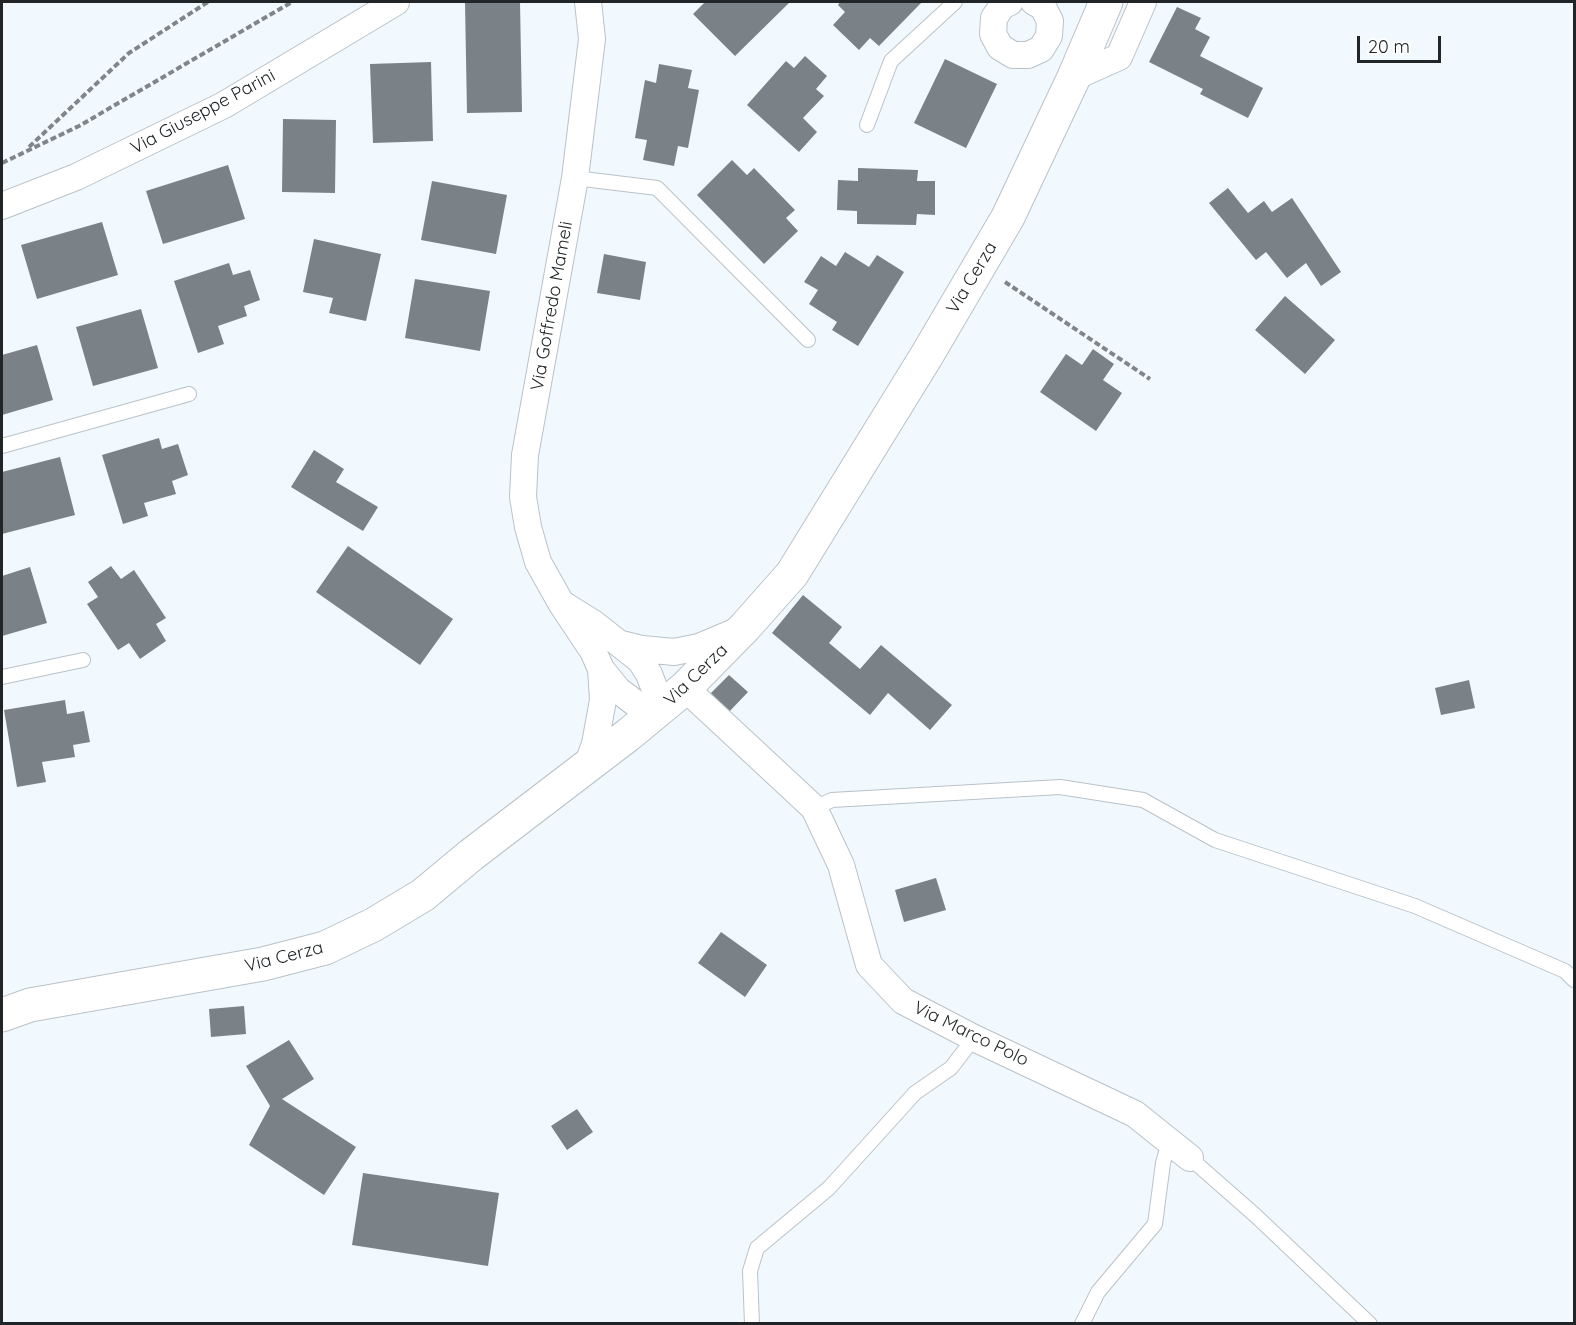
<!DOCTYPE html>
<style>
body{margin:0}
#map{position:relative;width:1576px;height:1325px;overflow:hidden;background:#f1f9fe;font-family:Quicksand,sans-serif}
canvas{display:block}
.frame{position:absolute;inset:0;border:3px solid #212527;pointer-events:none}
.scale{position:absolute;left:1357px;top:36px;width:84px;height:27px;box-sizing:border-box;border:3px solid #212527;border-top:0;padding-left:8px;font-size:18px;line-height:21px;white-space:nowrap;color:#212527;-webkit-text-stroke:4px #fff;paint-order:stroke}
</style>
<div id="map">
<canvas width="1576" height="1325"></canvas>
<div class="frame"></div>
<div class="scale">20 m</div>
</div>
<script>
const c = document.querySelector('canvas').getContext('2d');
c.lineJoin = 'round';
function paint(path, color) { c.fillStyle = color; c.fill(path, 'evenodd'); }
const shape = rows => new Path2D(rows.map(r => 'M' + r).join(''));
function strokePath(path, color, width, dash) { c.strokeStyle = color; c.lineWidth = width; c.lineCap = dash ? 'butt' : 'round'; c.setLineDash(dash || []); c.stroke(path); }
function write(font, color, halo, rows, align = 'center') {
  c.font = font + ' Quicksand,sans-serif'; c.lineWidth = 4.5; c.setLineDash([]); c.textBaseline = 'middle'; c.strokeStyle = halo; c.fillStyle = color; for (const [text, x, y, turn = 0] of rows) {
    c.save(); c.translate(x, y); c.rotate((+turn || 0) * Math.PI / 180); c.textAlign = isNaN(turn) ? turn : align; if (halo) c.strokeText(text, 0, 0); c.fillText(text, 0, 0); c.restore();
  }
}
paint(shape([
 [465,2,520,2,522,112,467,113],
 [705,2,790,2,735,56,693,14],
 [840,2,922,2,879,46,870,38,859,50,833,25,845,12,838,5],
 [1177,7,1201,18,1195,29,1210,37,1200,56,1263,88,1248,118,1200,94,1203,89,1149,62],
 [805,56,827,76,816,89,824,96,803,118,817,132,799,152,747,105,786,61,794,68],
 [945,59,997,84,966,148,914,123],
 [431,62,433,141,373,143,370,64],
 [659,64,692,70,688,88,699,90,688,148,678,146,674,166,643,160,647,140,635,138,645,80,656,83],
 [283,119,336,120,335,193,282,192],
 [732,160,747,175,754,168,795,210,786,218,798,231,764,264,697,195],
 [228,165,245,219,163,244,146,191],
 [858,168,918,170,917,181,935,181,935,215,917,214,916,225,857,224,857,211,837,210,838,180,858,181],
 [432,181,507,195,496,254,421,240],
 [1228,188,1248,213,1264,201,1272,212,1292,198,1341,272,1321,286,1306,263,1287,278,1266,252,1256,260,1209,203],
 [102,222,118,275,37,299,21,245],
 [314,239,381,254,366,321,329,313,333,298,303,292],
 [845,252,869,267,877,255,904,272,858,346,832,330,837,322,809,304,818,290,804,282,821,256,836,266],
 [604,254,646,262,640,300,597,293],
 [229,263,233,275,250,270,260,300,244,306,247,316,218,326,224,344,198,353,174,281],
 [415,279,490,291,480,351,405,338],
 [1285,296,1335,340,1305,374,1255,330],
 [141,309,158,368,93,386,76,327],
 [37,345,53,400,2,415,2,355],
 [1093,349,1114,364,1103,380,1122,393,1096,431,1040,392,1066,354,1082,365],
 [159,438,162,449,178,444,188,475,172,481,176,494,144,503,148,516,123,524,102,455],
 [314,450,344,469,336,482,378,507,363,531,291,487],
 [60,457,75,515,2,534,2,472],
 [348,546,453,619,420,665,316,592],
 [111,566,121,579,134,570,166,618,156,624,166,641,140,659,129,643,118,650,87,604,98,597,88,582],
 [30,567,47,623,2,636,2,576],
 [803,595,842,627,829,643,860,669,881,645,952,705,930,730,888,693,870,715,772,633],
 [729,675,748,692,728,713,709,695],
 [1469,680,1475,708,1441,715,1435,688],
 [65,700,67,714,84,711,90,742,73,745,75,757,42,762,46,782,17,787,4,710],
 [936,878,946,910,904,922,895,890],
 [721,932,767,965,745,997,698,963],
 [244,1006,246,1034,211,1037,209,1009],
 [289,1040,314,1079,282,1099,356,1147,324,1195,249,1145,270,1106,246,1066],
 [577,1109,593,1132,567,1150,551,1126],
 [363,1173,499,1193,488,1266,352,1245]
]), '#7a8288');
const lane = shape([
 [867,125,891,61,955,2],
 [575,178,657,188,808,340],
 [2,446,189,394],
 [2,677,83,660],
 [814,808,832,800,1060,787,1143,800,1215,840,1415,906,1565,971,1574,980],
 [1190,1158,1256,1216,1370,1324],
 [752,1324,750,1271,757,1248,829,1188,915,1093,951,1068,974,1038],
 [1082,1324,1098,1292,1155,1224,1163,1163,1169,1141]
]);
const street = shape([
 [1010,2,1002,6,994,18,993,34,1000,47,1013,55,1028,55,1041,49,1049,36,1050,21,1043,7,1034,2],
 [1074,77,1119,57,1143,2],
 [2,206,76,177,224,105,396,2],
 [561,603,593,623,640,660,649,674,655,690,658,711,639,706,618,690,601,669,593,651,561,603,538,562,528,527,523,497,525,455,575,178,592,39,588,2],
 [622,644,642,649,674,652,699,647,737,631],
 [685,688,814,808,841,865,869,965,903,1001,974,1038,1135,1114,1190,1158],
 [587,766,595,744,603,700,601,669]
]);
const secondary = shape([
 [2,1015,30,1005,263,964,325,948,373,925,423,895,471,855,628,735,685,688,745,627,792,574,927,355,1008,217,1074,77,1106,2]
]);
strokePath(lane, '#b9c2c8', 16);
strokePath(street, '#b9c2c8', 28);
strokePath(secondary, '#b9c2c8', 35);
strokePath(shape([
 [29,147,129,53,208,2],
 [2,163,79,126,292,2],
 [1005,282,1150,379]
]), '#7f8588', 4, [6, 3]);
strokePath(lane, '#fff', 14);
strokePath(street, '#fff', 26);
strokePath(secondary, '#fff', 33);
write('18px', '#212527', '#fff', [
 ["Via Giuseppe Parini",203,112,-28],
 ["Via Cerza",972,278,-59],
 ["Via Goffredo Mameli",552,306,-80],
 ["Via Cerza",696,675,-44],
 ["Via Cerza",284,957,-14],
 ["Via Marco Polo",971,1034,26]
]);
</script>
